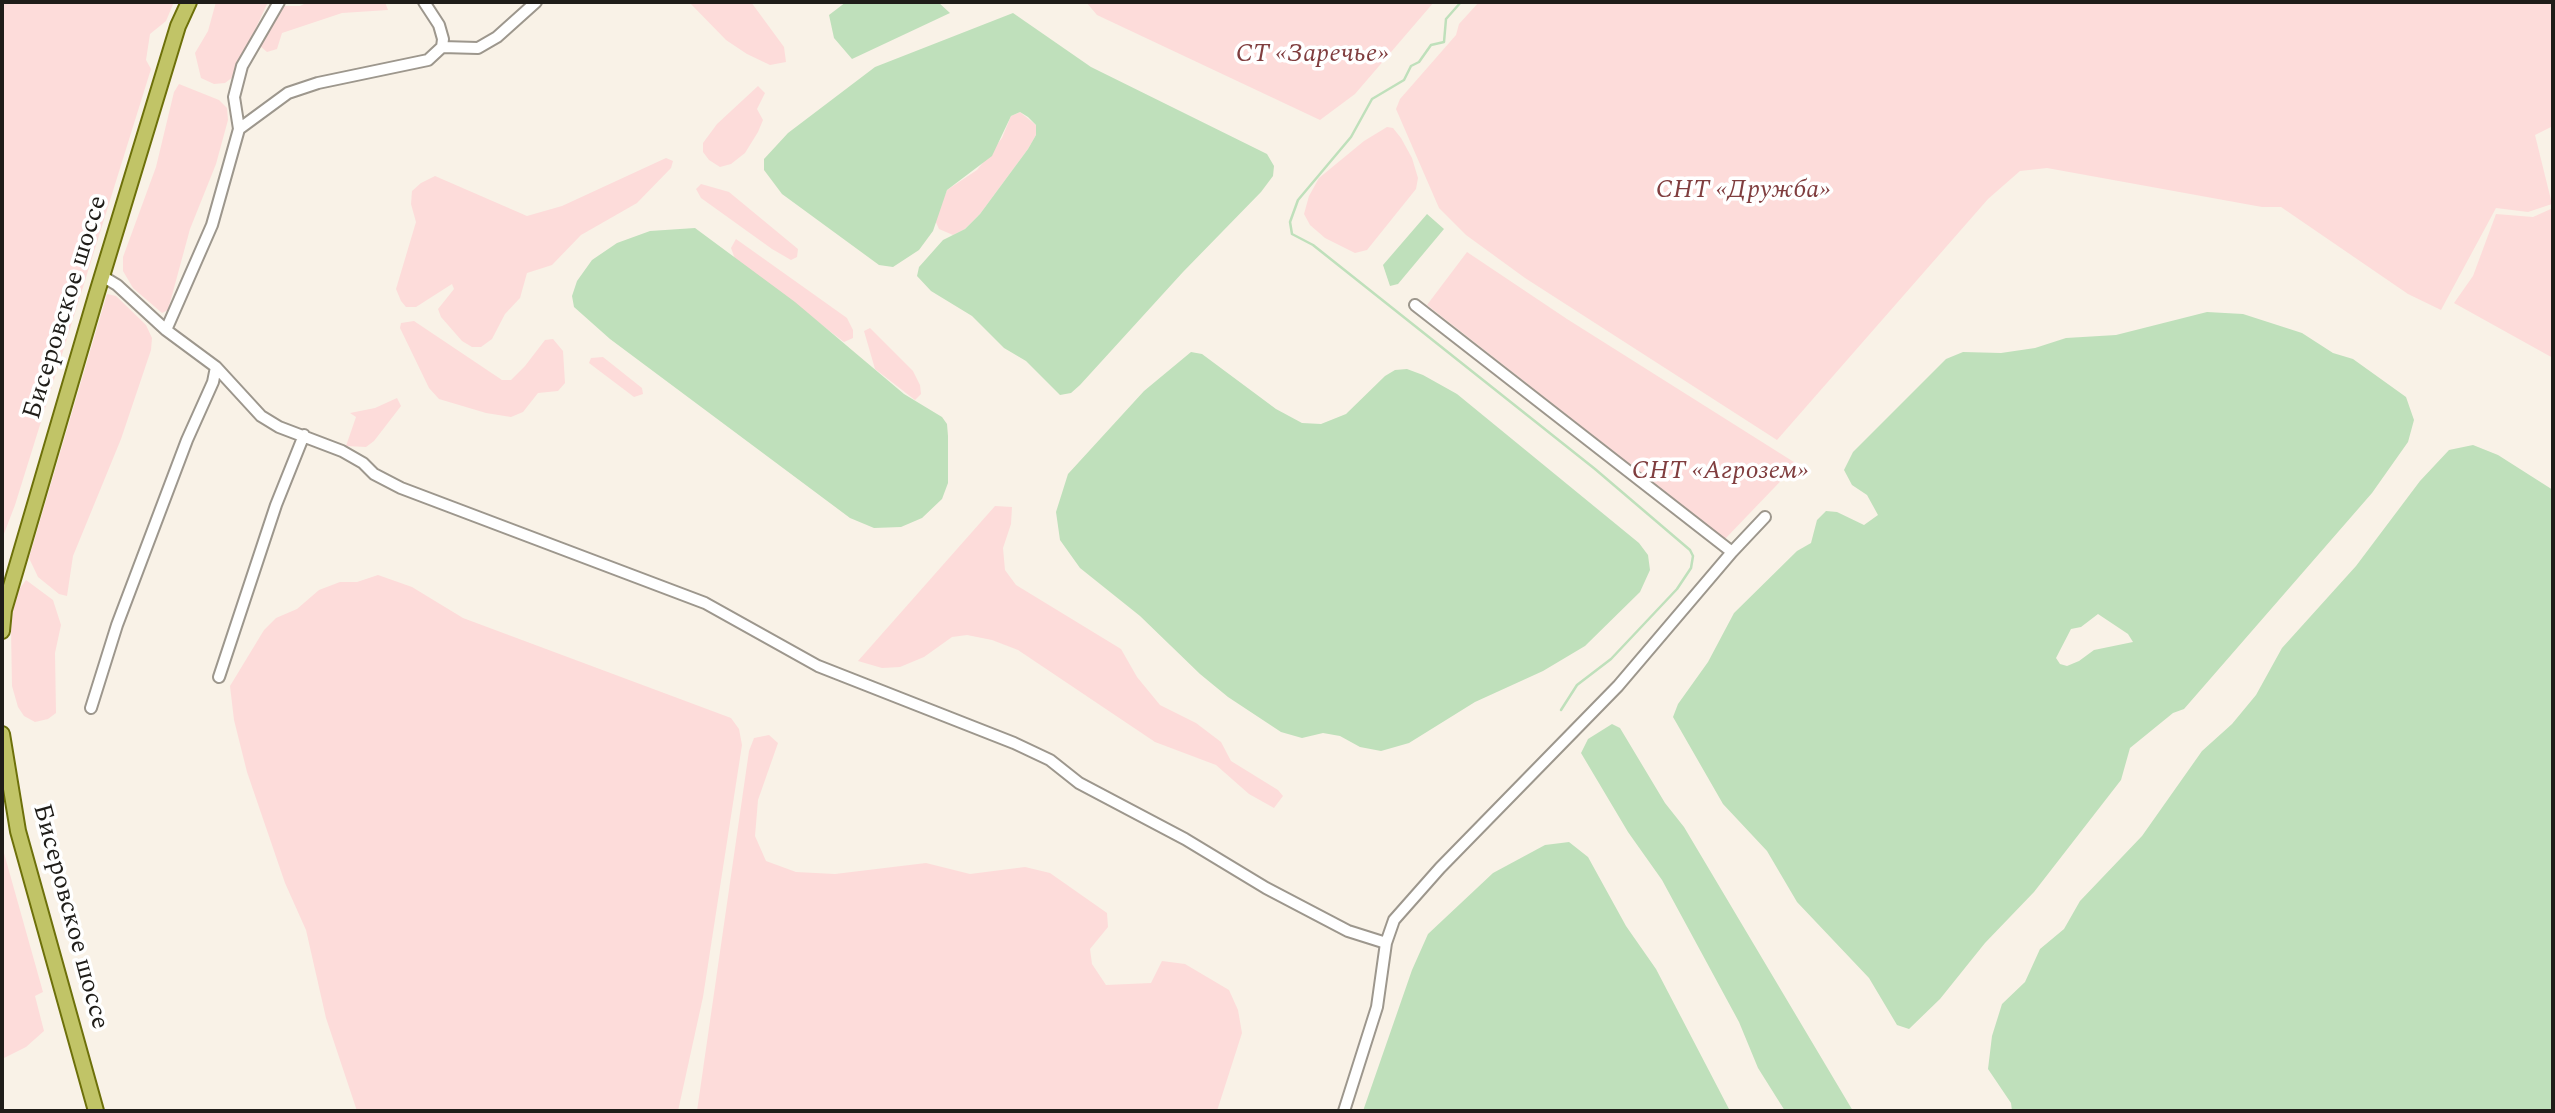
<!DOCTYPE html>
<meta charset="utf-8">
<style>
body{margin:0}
#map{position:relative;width:2555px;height:1113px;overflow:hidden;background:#f9f2e7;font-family:Spectral,serif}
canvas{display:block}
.frame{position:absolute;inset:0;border:4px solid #1f1d19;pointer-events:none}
</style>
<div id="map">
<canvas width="2555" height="1113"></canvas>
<div class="frame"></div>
</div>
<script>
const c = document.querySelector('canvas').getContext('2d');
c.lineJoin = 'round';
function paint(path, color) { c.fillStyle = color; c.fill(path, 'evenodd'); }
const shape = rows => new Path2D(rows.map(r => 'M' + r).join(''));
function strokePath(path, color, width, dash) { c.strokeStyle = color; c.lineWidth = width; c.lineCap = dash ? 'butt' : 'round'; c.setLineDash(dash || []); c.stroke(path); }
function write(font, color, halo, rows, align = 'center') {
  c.font = font + ' Spectral,serif'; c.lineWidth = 7; c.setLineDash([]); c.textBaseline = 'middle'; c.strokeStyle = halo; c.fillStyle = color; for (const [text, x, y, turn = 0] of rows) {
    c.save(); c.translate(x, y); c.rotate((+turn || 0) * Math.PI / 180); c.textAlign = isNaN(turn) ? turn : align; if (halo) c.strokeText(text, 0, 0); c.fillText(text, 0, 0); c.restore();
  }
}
paint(shape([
 [2,2,174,2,166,21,150,34,146,60,151,69,15,505,2,539],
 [216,2,268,2,233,77,225,83,214,84,201,78,195,53,208,31],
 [308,2,385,2,388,10,342,13,282,33,277,49,267,52,260,46,284,6,300,6],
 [689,2,751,2,784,47,786,62,770,65,747,54,726,40],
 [1086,2,1434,2,1355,94,1320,120,1097,15],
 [1479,2,2553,2,2553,126,2535,135,2552,204,2528,212,2496,208,2441,310,2408,294,2281,207,2262,207,2047,168,2020,171,1988,199,1777,440,1525,278,1466,235,1439,208,1396,109,1400,99,1456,35,1459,24],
 [179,84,219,100,227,108,228,120,216,164,190,229,168,310,162,313,133,288,123,271,123,257,156,167,174,92],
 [758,86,765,93,757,109,763,120,758,132,745,153,731,164,720,167,709,160,703,152,703,143,717,124],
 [1020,112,1036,125,1036,135,1028,149,980,214,965,229,953,235,939,229,935,220,947,190,977,170,1002,138,1011,116],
 [1387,127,1393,128,1401,138,1412,158,1418,178,1416,189,1367,250,1355,253,1325,238,1310,225,1304,214,1309,196,1319,178,1364,141],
 [666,158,673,161,671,168,637,203,581,235,552,265,527,273,520,298,505,314,492,339,481,347,472,347,462,341,441,317,438,309,454,289,452,284,416,307,406,307,401,301,396,289,416,222,411,204,412,191,421,183,435,176,527,216,562,206],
 [701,184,729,192,798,249,797,257,791,260,772,249,701,198,696,189],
 [2553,208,2553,358,2454,303,2473,276,2496,214,2533,217],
 [736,239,847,318,853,330,853,338,844,342,735,259,731,248],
 [1467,252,1567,319,1797,464,1725,539,1427,305],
 [107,294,116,296,146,325,152,338,151,350,121,439,73,556,67,596,59,594,38,577,29,558],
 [414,321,502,380,511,380,525,366,545,340,553,339,563,351,565,383,558,391,538,393,523,412,511,417,486,413,439,399,429,388,400,328,401,323],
 [870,328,913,371,920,385,921,394,915,400,875,369,864,331],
 [603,357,642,388,643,394,634,397,589,363,591,358],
 [397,398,401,406,374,441,366,447,346,446,356,417,350,413,375,408],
 [995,506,1012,507,1011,524,1003,548,1005,570,1016,585,1121,649,1137,677,1160,705,1196,723,1221,742,1231,761,1278,790,1283,796,1274,808,1249,794,1216,765,1155,742,1018,650,992,640,967,635,952,637,924,657,900,667,882,668,858,661],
 [378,575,412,587,463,618,731,718,739,729,742,745,720,887,703,997,678,1111,357,1111,326,1018,306,930,285,883,247,772,234,720,230,686,264,630,276,618,297,609,319,590,340,582,357,582],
 [26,580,53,600,61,625,55,653,56,713,48,719,35,722,24,716,18,707,12,686,11,630,15,595],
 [769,735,778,743,758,800,755,836,766,861,796,872,835,874,926,863,970,874,1025,867,1050,873,1107,913,1108,927,1090,949,1092,964,1106,985,1151,983,1162,961,1185,964,1229,990,1238,1010,1242,1033,1217,1111,697,1111,749,751,754,738],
 [2,846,43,992,35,996,44,1031,26,1047,2,1059]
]), '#fddcda');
paint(shape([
 [846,2,938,2,950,13,852,59,834,38,829,15],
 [1013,13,1091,67,1267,154,1274,166,1273,176,1261,192,1183,272,1080,385,1071,393,1060,395,1026,361,1004,348,972,316,931,291,917,276,919,267,943,240,965,229,980,214,1028,149,1036,135,1036,125,1028,117,1020,112,1011,116,992,156,947,190,933,231,919,250,893,267,879,265,782,194,764,170,764,159,788,133,875,67],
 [1427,214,1444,229,1398,284,1390,286,1383,265],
 [695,228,795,302,904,394,942,417,947,424,948,436,948,483,942,499,922,518,901,527,874,528,850,518,610,339,574,307,572,296,577,281,592,260,617,243,650,231],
 [2207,312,2243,314,2302,333,2333,353,2353,359,2406,397,2414,420,2408,442,2372,493,2184,709,2173,713,2130,748,2121,780,2034,892,1985,943,1940,999,1909,1029,1897,1025,1869,978,1797,902,1767,851,1723,804,1673,717,1678,704,1708,662,1734,613,1797,551,1811,543,1817,520,1826,511,1837,512,1864,525,1878,515,1867,495,1852,485,1844,470,1853,452,1946,359,1963,352,2001,353,2035,348,2066,338,2116,335],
 [2098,614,2128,634,2133,642,2094,650,2079,661,2067,666,2060,664,2056,658,2071,629,2081,627],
 [1191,352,1202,354,1276,409,1302,423,1321,424,1346,414,1385,376,1395,370,1407,369,1423,375,1457,394,1639,543,1648,555,1650,570,1640,592,1585,646,1543,671,1475,702,1409,743,1381,751,1360,747,1340,736,1323,733,1302,738,1281,732,1228,697,1200,674,1140,616,1080,568,1060,540,1056,512,1068,474,1144,391],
 [2473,445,2498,455,2553,490,2553,1111,2012,1111,2011,1103,1988,1069,1992,1036,2002,1004,2025,982,2040,949,2064,929,2080,901,2142,836,2202,751,2232,724,2256,695,2282,648,2356,566,2420,481,2449,450],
 [1612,724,1620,728,1665,803,1684,827,1853,1111,1785,1111,1758,1068,1739,1022,1662,880,1628,832,1581,753,1588,739],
 [1569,842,1588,857,1626,926,1656,969,1730,1111,1363,1111,1412,970,1428,934,1493,873,1545,845]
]), '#bfe0bb');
strokePath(shape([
 [1461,2,1446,19,1444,42,1431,45,1419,62,1411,66,1404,80,1372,99,1351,137,1298,200,1290,222,1292,234,1313,245,1595,469,1690,550,1693,556,1691,568,1677,589,1611,659,1577,685,1561,710]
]), '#bfe0bb', 2.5);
const minor = shape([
 [442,47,478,48,497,37,536,2],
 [239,129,234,97,242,66,279,2],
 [102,276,117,285,166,330,216,367,261,416,279,427,342,451,363,463,374,474,401,488,705,603,818,666,1014,743,1050,760,1079,783,1185,839,1266,888,1348,931,1386,943],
 [1415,305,1732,552],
 [166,330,212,225,239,129,288,93,318,83,428,60,442,47,443,39,439,25,424,2],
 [219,677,276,505,304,435],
 [91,708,117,625,187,440,213,382,216,367],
 [1344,1111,1377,1007,1386,943,1394,920,1440,868,1618,686,1732,552,1765,517]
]);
const major = shape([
 [2,631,4,610,96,296,178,26,189,2],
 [2,734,18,831,96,1111]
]);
strokePath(minor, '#9d978d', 14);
strokePath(major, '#6d700a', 18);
strokePath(minor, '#fff', 10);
strokePath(major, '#c1c467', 14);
write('italic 26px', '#803e3f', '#fff', [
 ["СТ «Заречье»",1312,56],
 ["СНТ «Дружба»",1743,192],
 ["СНТ «Агрозем»",1720,473]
]);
write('26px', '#1f1d19', '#fff', [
 ["Бисеровское шоссе",67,308,-73],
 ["Бисеровское шоссе",69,917,75]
]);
</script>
